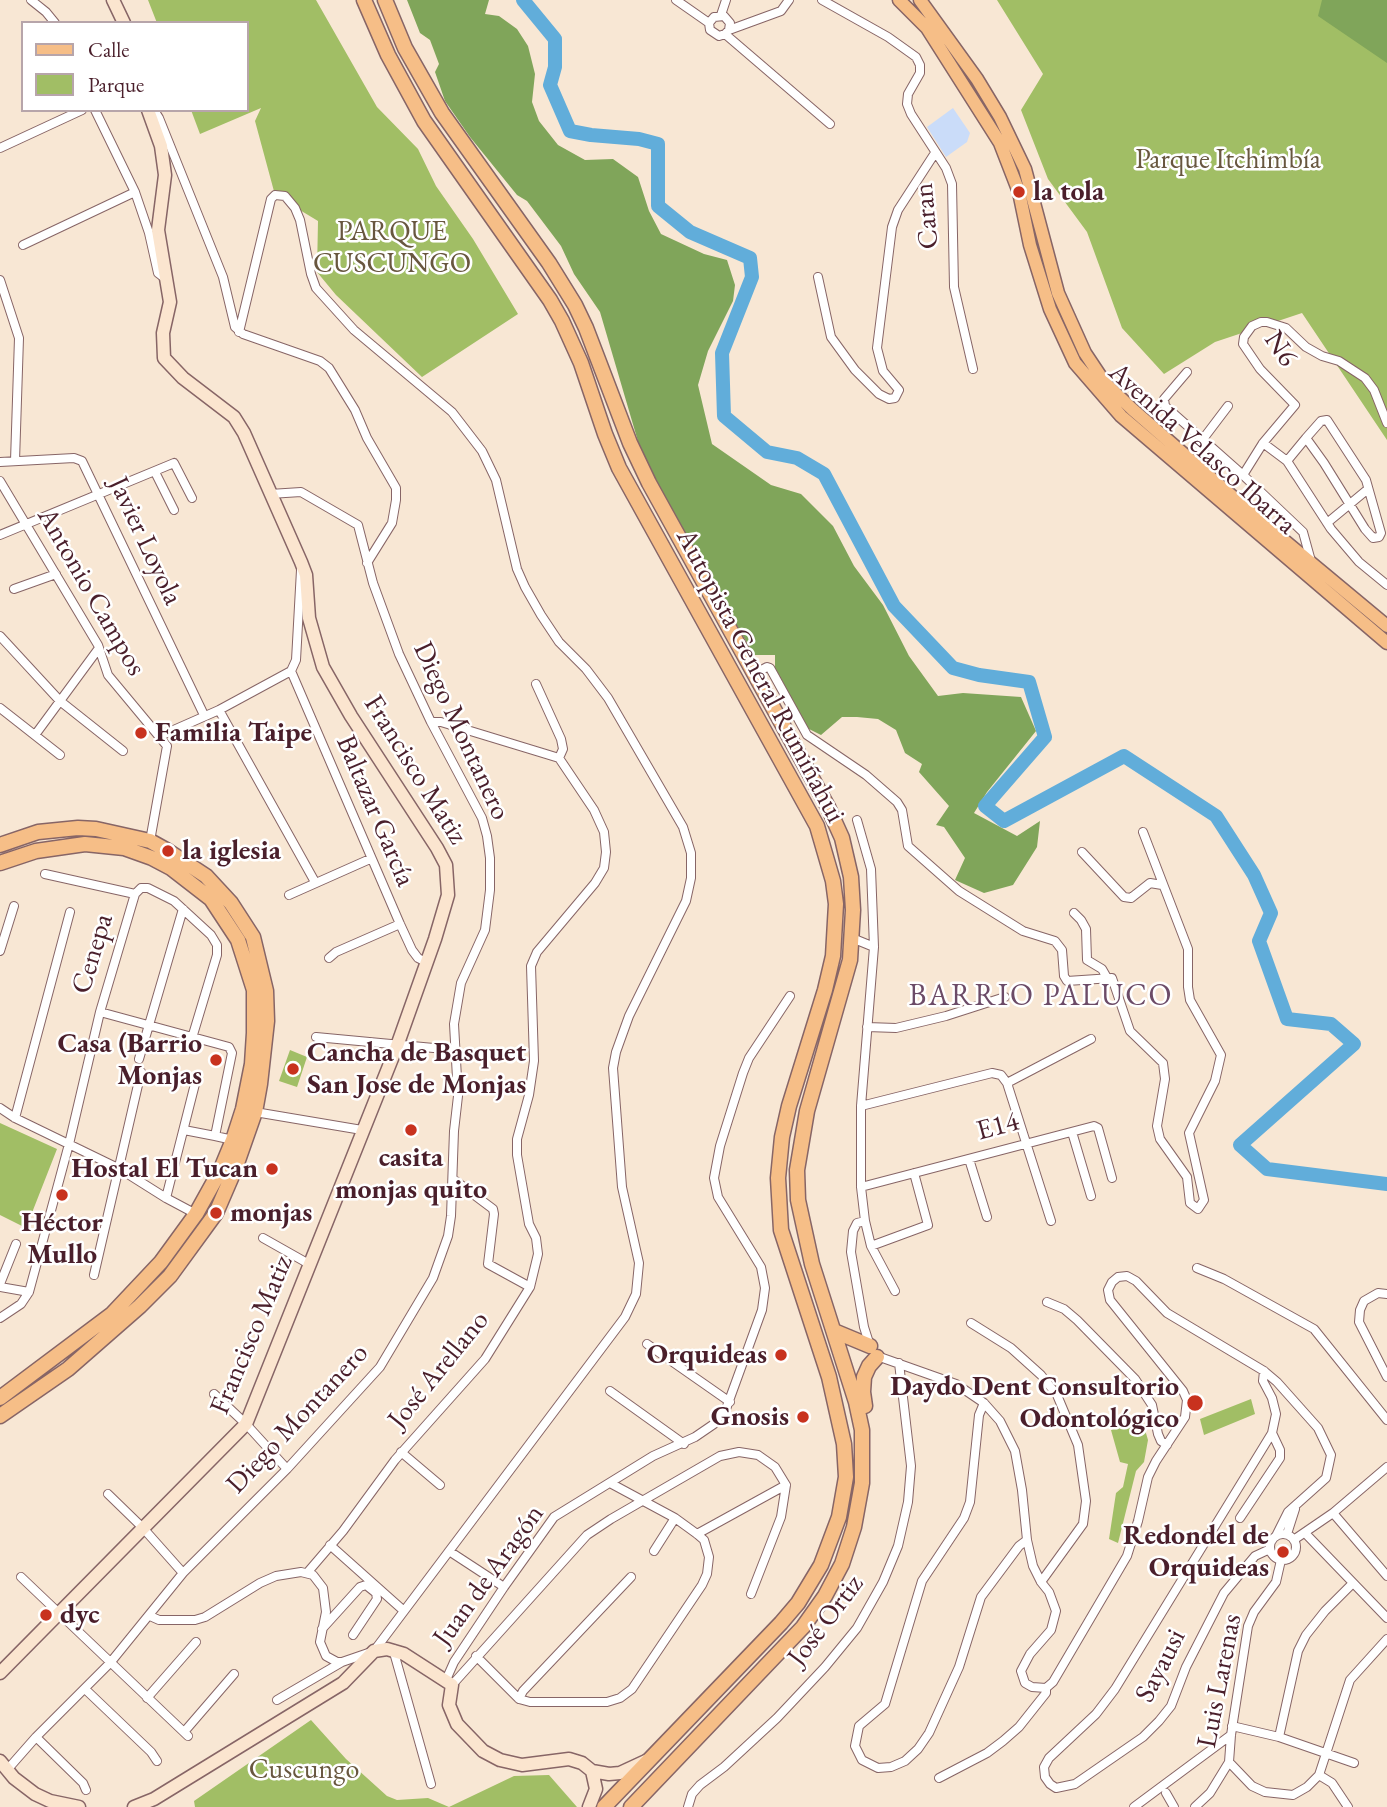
<!DOCTYPE html>
<meta charset="utf-8">
<style>
body{margin:0}
#map{position:relative;width:1387px;height:1807px;overflow:hidden;background:#f8e7d4;font-family:"EB Garamond",serif}
canvas{display:block}
.legend{position:absolute;left:21px;top:21px;width:228px;height:91px;box-sizing:border-box;background:#fff;border:2px solid #b7a5aa;margin:0;padding:9px 12px;list-style:none;font-size:21px;color:#4a1f2b}
.legend li{display:flex;align-items:center;gap:14px;height:35px}
.legend b{width:35px;border:2px solid #b7a5aa}
</style>
<div id="map">
<canvas width="1387" height="1807"></canvas>
<ul class="legend">
<li><b style="height:9px;background:#f6be87"></b>Calle</li>
<li><b style="height:19px;background:#a1be65"></b>Parque</li>
</ul>
</div>
<script>
const c = document.querySelector('canvas').getContext('2d');
c.lineJoin = 'round';
function paint(path, color) { c.fillStyle = color; c.fill(path, 'evenodd'); }
const shape = rows => new Path2D(rows.map(r => 'M' + r).join(''));
function strokePath(path, color, width, dash) { c.strokeStyle = color; c.lineWidth = width; c.lineCap = dash ? 'butt' : 'round'; c.setLineDash(dash || []); c.stroke(path); }
function write(font, color, halo, rows, align = 'center') {
  c.font = font + ' "EB Garamond",serif'; c.lineWidth = 5; c.setLineDash([]); c.textBaseline = 'middle'; c.strokeStyle = halo; c.fillStyle = color; for (const [text, x, y, turn = 0] of rows) {
    c.save(); c.translate(x, y); c.rotate((+turn || 0) * Math.PI / 180); c.textAlign = isNaN(turn) ? turn : align; if (halo) c.strokeText(text, 0, 0); c.fillText(text, 0, 0); c.restore();
  }
}
paint(shape([
 [953,108,970,133,967,142,946,157,927,127]
]), '#cadcf9');
paint(shape([
 [148,0,316,0,377,107,418,149,436,186,473,239,518,314,422,377,336,295,317,272,318,221,275,195,255,121,261,108,200,134,191,110,247,110,247,23,157,23],
 [997,0,1387,0,1387,440,1302,313,1215,342,1164,374,1122,328,1087,232,1048,179,1021,110,1043,74],
 [290,1050,307,1057,297,1087,279,1081],
 [0,1123,57,1149,26,1228,0,1215],
 [1251,1399,1255,1414,1204,1435,1200,1419],
 [1141,1416,1148,1440,1144,1462,1136,1471,1118,1543,1109,1539,1116,1493,1123,1487,1128,1464,1120,1462,1111,1430],
 [311,1720,346,1759,387,1796,397,1800,428,1798,449,1807,514,1776,549,1775,577,1807,195,1807,194,1801]
]), '#a1be65');
paint(shape([
 [407,0,489,0,485,14,499,16,517,29,528,46,535,74,532,102,539,121,558,145,585,160,613,159,638,177,649,211,661,234,704,254,727,260,735,285,733,301,708,351,698,385,712,444,771,485,801,494,833,526,854,566,883,605,909,656,938,696,963,693,1021,697,1036,731,987,792,974,813,1017,836,1040,821,1037,847,1013,885,984,893,955,880,965,858,944,827,936,825,949,806,919,772,922,764,905,753,896,730,878,719,857,717,842,717,821,735,807,728,775,670,775,655,754,655,698,559,642,455,600,312,574,274,561,246,527,201,517,195,470,137,445,101,435,72,439,64,430,40,420,33],
 [1322,0,1387,0,1387,63,1318,16]
]), '#80a55a');
strokePath(shape([
 [523,0,555,39,555,67,550,85,570,131,591,135,639,139,658,144,658,206,690,232,750,258,752,277,722,353,724,416,767,452,797,458,824,474,894,606,953,668,979,675,1029,682,1045,737,985,806,1004,821,1124,756,1216,816,1254,875,1271,913,1259,941,1287,1019,1331,1024,1354,1044,1240,1145,1267,1169,1387,1184]
]), '#61adda', 14);
const street = shape([
 [31,0,46,12,55,23],
 [676,0,709,23,710,30,719,36,725,34,729,30,781,11,789,0],
 [822,0,888,37,916,57,920,65,920,73,908,94,907,104,911,114,946,168,952,184,954,287,973,369],
 [721,15,726,0],
 [709,23,714,17,724,16,730,23,729,30],
 [725,34,830,124],
 [95,110,135,192,149,233,158,273,166,279],
 [154,110,159,118,223,277,235,327,243,334,320,361,329,368,355,410,367,438,396,488,396,500,392,523,367,563],
 [0,148,82,110],
 [23,245,135,192],
 [818,277,831,337,855,370,879,394,889,399,895,398,899,390,883,371,877,348,892,227,898,210,935,153],
 [0,280,19,338,15,461],
 [1187,372,1164,399,1165,406,1243,475,1303,532,1311,561],
 [1203,439,1228,406],
 [1263,443,1287,461,1331,529,1359,562,1387,585],
 [1287,461,1306,438,1321,421,1327,420,1366,480,1381,533,1379,537,1373,538,1365,529,1324,463,1306,438],
 [0,462,74,458,82,461,204,715],
 [155,472,174,510],
 [1243,475,1263,443,1295,405,1260,369,1243,344,1244,337,1252,326,1261,322,1267,322,1286,328,1306,347,1322,356,1339,361,1365,378,1374,390,1387,423],
 [0,481,98,645,108,675,167,746,150,841],
 [1327,523,1368,489],
 [0,535,174,463,192,498],
 [14,589,56,574],
 [0,636,60,701,123,751],
 [291,671,400,924,412,950,418,958,426,962],
 [754,674,767,667,770,668,807,735,866,775,897,802,902,810,908,846,959,891,1023,931,1055,941,1062,950,1064,976,1067,981,1112,978,1130,1031,1163,1063,1165,1079,1157,1126,1160,1139,1187,1177,1190,1203,1198,1209,1204,1200,1189,1133,1215,1081,1221,1055,1190,1000,1188,987,1188,949,1143,832],
 [536,684,561,739,563,749,559,758],
 [0,708,60,755],
 [219,710,315,882],
 [35,735,99,648],
 [160,736,219,710,291,671,296,660,301,570],
 [857,820,871,869,874,947,861,1106,861,1187,865,1221,871,1246,895,1291],
 [1082,852,1124,897,1131,898,1150,883,1162,885],
 [45,874,135,894],
 [289,895,370,859],
 [1074,913,1081,920,1086,929,1087,960,1102,969,1106,976],
 [852,938,874,947],
 [0,951,14,906],
 [329,958,336,952,400,924],
 [100,1012,229,1047,232,1053,215,1136,233,1140],
 [867,1027,896,1028,946,1016,1005,997],
 [316,1037,455,1050],
 [139,1059,183,909],
 [1007,1083,1091,1039],
 [861,1106,992,1073,1001,1075,1007,1083,1051,1221],
 [0,1108,15,1118,120,1169,166,1198,196,1214],
 [255,1112,362,1130],
 [15,1118,70,912],
 [184,1130,215,1136],
 [1072,1132,1091,1196],
 [969,1159,987,1217],
 [453,1179,493,1209,494,1214,488,1264,530,1287],
 [861,1187,1094,1126,1098,1128,1112,1178],
 [166,1198,196,1080],
 [865,1221,857,1223,853,1231,851,1252,864,1327,870,1346],
 [263,1238,309,1264],
 [871,1246,928,1225,914,1173],
 [1197,1268,1224,1279,1314,1329,1387,1420],
 [94,1275,141,1072],
 [0,1284,16,1244],
 [0,1287,29,1292],
 [1387,1294,1378,1293,1364,1301,1360,1310,1359,1322,1387,1377],
 [1047,1302,1064,1309,1077,1320,1135,1379,1152,1405,1158,1434,1161,1441,1167,1445],
 [0,1318,21,1304,29,1292,69,1144,100,1012,135,894,141,888,148,888,174,901,211,935,217,945,217,955,192,1038],
 [971,1323,1011,1348,1041,1375,1057,1395,1078,1445,1086,1501,1083,1524,1041,1582],
 [647,1344,730,1402],
 [877,1356,956,1384,984,1403,1000,1421,1015,1451,1022,1490,1027,1540,1033,1566,1041,1582,1049,1592,1056,1611,1051,1630,1030,1654,1021,1671,1025,1683,1032,1687,1046,1688],
 [1264,1371,1263,1381,1272,1398,1276,1414,1272,1433,1115,1689,1096,1714,1049,1758,1044,1767,1045,1777,1050,1784,1056,1788,1075,1784,1143,1737,1159,1721,1171,1706,1186,1667,1224,1593,1255,1556,1270,1549],
 [610,1391,684,1444],
 [214,1394,246,1424,287,1469],
 [984,1403,979,1415,970,1502,964,1518,922,1581,885,1704,859,1726,855,1746,862,1760,878,1768,891,1767,905,1761,918,1749,929,1733,959,1667,981,1597,1019,1546,1027,1540],
 [401,1452,440,1485],
 [108,1494,143,1528,183,1573],
 [1333,1513,1387,1576],
 [1240,1518,1280,1458,1280,1450,1272,1433],
 [1305,1533,1387,1618],
 '1270 1547a13 13 0 1 1 26 0a13 13 0 1 1-26 0Z',
 [697,1534,786,1485],
 [1287,1534,1295,1509],
 [1295,1539,1333,1513,1387,1467],
 [330,1545,404,1611],
 [449,1551,504,1587],
 [654,1551,675,1518],
 [307,1573,343,1531,395,1460,485,1359,530,1287,538,1254,536,1238,529,1224,517,1155,517,1139,529,1095,534,1061,531,966,537,952,595,883,604,868,606,852,604,832,594,810,559,758,441,722,431,722],
 [21,1577,188,1736],
 [150,1616,159,1620,195,1620,205,1617,260,1583,276,1576,301,1572,313,1575,323,1588,326,1612,320,1642,326,1656,337,1662,342,1662,374,1651,625,1317,636,1294,639,1263,622,1187,613,1068,616,1052,629,1016,686,901,691,878,691,853,683,827,608,698,586,669,559,642,541,615,525,587,517,569,496,480,482,451,452,412,354,330,316,288,311,274,300,220,295,208,285,196,275,195,271,199,239,332],
 [322,1629,360,1587,366,1585,376,1593,377,1599,353,1635],
 [393,1649,431,1784],
 [476,1656,519,1699,530,1702,607,1702,620,1698,632,1689,702,1585,707,1574,709,1557,704,1540,697,1534,675,1518,610,1483],
 [446,1680,454,1662,504,1587,554,1517,653,1456,695,1437,714,1424,726,1409,762,1310,765,1288,761,1267,718,1197,714,1178,720,1146,743,1073,749,1058,790,996],
 [452,1685,587,1535,611,1519,720,1456,739,1452,758,1455,775,1467,786,1485,781,1517,751,1594],
 [85,1689,151,1752,157,1761],
 [147,1698,196,1642],
 [519,1699,523,1691,631,1577],
 [277,1700,342,1662],
 [1232,1726,1279,1737,1354,1763],
 [184,1732,234,1674],
 [36,1737,83,1783,86,1790],
 [1279,1737,1298,1651,1306,1635,1325,1611,1353,1583],
 [1229,1762,1252,1786,1265,1792,1293,1795,1307,1787,1319,1775,1350,1680,1387,1639],
 [7,1770,36,1737,110,1663,183,1573,287,1469,380,1367,433,1278,448,1236,451,1216,454,1131,458,1096,454,1024,461,983,485,930,490,890,490,858,487,836,482,818,431,722,399,654,373,583,358,525,301,492,270,494],
 [1319,1775,1332,1783,1348,1807],
 [939,1778,987,1753,1003,1741,1019,1727,1046,1693,1046,1688,1053,1682,1127,1556,1138,1521,1148,1477,1156,1461,1185,1417,1187,1400,1183,1391,1110,1300,1108,1290,1112,1282,1118,1277,1127,1276,1136,1281,1167,1313,1264,1371,1277,1382,1318,1428,1331,1455,1326,1478,1288,1512,1276,1536],
 [1166,1793,1174,1807],
 [688,1807,692,1794,700,1785,724,1767,777,1718,825,1667,857,1628,883,1582,898,1546,908,1502,911,1466,899,1363],
 [1134,1807,1231,1735],
 [1195,1807,1210,1793,1229,1762,1231,1735,1248,1626,1254,1612,1276,1582,1281,1560]
]);
const secondary = shape([
 [113,0,124,23],
 [0,1673,246,1424,397,1046,435,939,448,895,446,865,437,848,351,716,323,667,309,618,306,575,301,562,244,433,234,417,183,378,164,358,163,333,170,302,158,230,165,175,161,146,148,110],
 [0,1761,14,1778,35,1794,50,1801,79,1807],
 [134,1807,154,1799,343,1683,374,1651,387,1649,404,1654,452,1685,449,1705,457,1724,483,1751,500,1760,522,1765,569,1759,582,1763,592,1771,609,1774,620,1773,648,1760],
 [589,1807,596,1789,592,1771]
]);
const primary = shape([
 [899,0,927,28,1000,143,1019,192,1030,245,1050,309,1075,363,1121,416,1387,643],
 [920,0,977,79,1000,117,1025,169,1058,293,1085,353,1105,383,1132,409,1256,517,1387,626]
]);
const highway = shape([
 [364,0,388,55,424,121,550,300,562,321,581,363,605,434,619,468,817,826,833,881,836,904,833,956,825,990,789,1106,782,1137,778,1178,781,1230,829,1377,844,1444,846,1477,839,1517,821,1565,798,1603,781,1623,604,1807],
 [385,0,405,48,442,113,549,263,575,305,586,328,630,443,649,483,828,807,842,838,851,877,853,910,850,960,807,1111,797,1170,798,1200,812,1264,856,1402,862,1430,862,1483,854,1527,842,1564,825,1596,803,1627,631,1807],
 [0,845,38,832,78,828,96,829,150,841,168,851,206,876,231,903,253,937,266,991,267,1021,260,1084,255,1112,235,1169,216,1213,208,1224,170,1276,140,1306,68,1369,0,1416],
 [0,863,36,851,85,844,124,848,152,858,171,868,211,899,238,940,254,990,254,1033,252,1064,243,1109,233,1140,221,1169,196,1214,161,1262,112,1314,0,1398],
 [834,1331,870,1346],
 [865,1406,863,1392,864,1377,869,1366,877,1357]
]);
strokePath(street, '#876566', 10);
strokePath(secondary, '#876566', 15);
strokePath(primary, '#876566', 15);
strokePath(highway, '#876566', 17);
strokePath(street, '#fff', 8);
strokePath(secondary, '#fbe5cf', 12);
strokePath(primary, '#f6be87', 12);
strokePath(highway, '#f6be87', 14);
for (const [x, y, r, color] of [
 [1019,192,7,"#c8321e"],
 [141,733,7,"#c8321e"],
 [168,851,7,"#c8321e"],
 [216,1060,7,"#c8321e"],
 [293,1069,7,"#c8321e"],
 [411,1130,7,"#c8321e"],
 [272,1169,7,"#c8321e"],
 [62,1195,7,"#c8321e"],
 [216,1213,7,"#c8321e"],
 [781,1355,7,"#c8321e"],
 [1195,1403,9,"#c8321e"],
 [803,1417,7,"#c8321e"],
 [1283,1552,7,"#c8321e"],
 [46,1615,7,"#c8321e"]
]) { const dot = new Path2D(); dot.arc(x, y, r, 0, 2 * Math.PI); c.fillStyle = color; c.fill(dot); strokePath(dot, '#fff', 2.5); }
write('28px', '#68573f', '#fff', [
 ["Parque Itchimbía",1228,160],
 ["PARQUE",392,232],
 ["CUSCUNGO",392,264],
 ["Cuscungo",304,1770]
]);
write('bold 28px', '#4a1f2b', '#fff', [
 ["la tola",1033,192],
 ["Familia Taipe",155,733],
 ["la iglesia",182,851],
 ["Casa (Barrio",202,1044,"right"],
 ["Monjas",202,1076,"right"],
 ["Cancha de Basquet",307,1053],
 ["San Jose de Monjas",307,1085],
 ["casita",411,1158,"center"],
 ["monjas quito",411,1190,"center"],
 ["Hostal El Tucan",258,1169,"right"],
 ["monjas",230,1213],
 ["Héctor",62,1223,"center"],
 ["Mullo",62,1255,"center"],
 ["Orquideas",767,1355,"right"],
 ["Daydo Dent Consultorio",1179,1387,"right"],
 ["Odontológico",1179,1419,"right"],
 ["Gnosis",789,1417,"right"],
 ["Redondel de",1269,1536,"right"],
 ["Orquideas",1269,1568,"right"],
 ["dyc",60,1615]
], 'left');
write('28px', '#4a1f2b', '#fff', [
 ["Caran",927,216,-95],
 ["N6",1280,349,56],
 ["Avenida Velasco Ibarra",1202,449,42],
 ["Javier Loyola",145,541,65],
 ["Antonio Campos",91,592,60],
 ["Autopista General Rumiñahui",760,676,62],
 ["Diego Montanero",461,731,65],
 ["Francisco Matiz",415,770,58],
 ["Baltazar García",375,811,67],
 ["Cenepa",93,954,-73],
 ["E14",998,1127,-15],
 ["Francisco Matiz",252,1335,-67],
 ["José Arellano",439,1370,-51],
 ["Diego Montanero",298,1419,-47],
 ["Juan de Aragón",489,1576,-54],
 ["José Ortiz",826,1621,-53],
 ["Sayausi",1161,1666,-63],
 ["Luis Larenas",1220,1681,-79]
]);
c.letterSpacing = '2px';
write('30px', '#6c4b67', '#fff', [
 ["BARRIO PALUCO",1041,997]
]);
c.letterSpacing = '0px';
</script>
